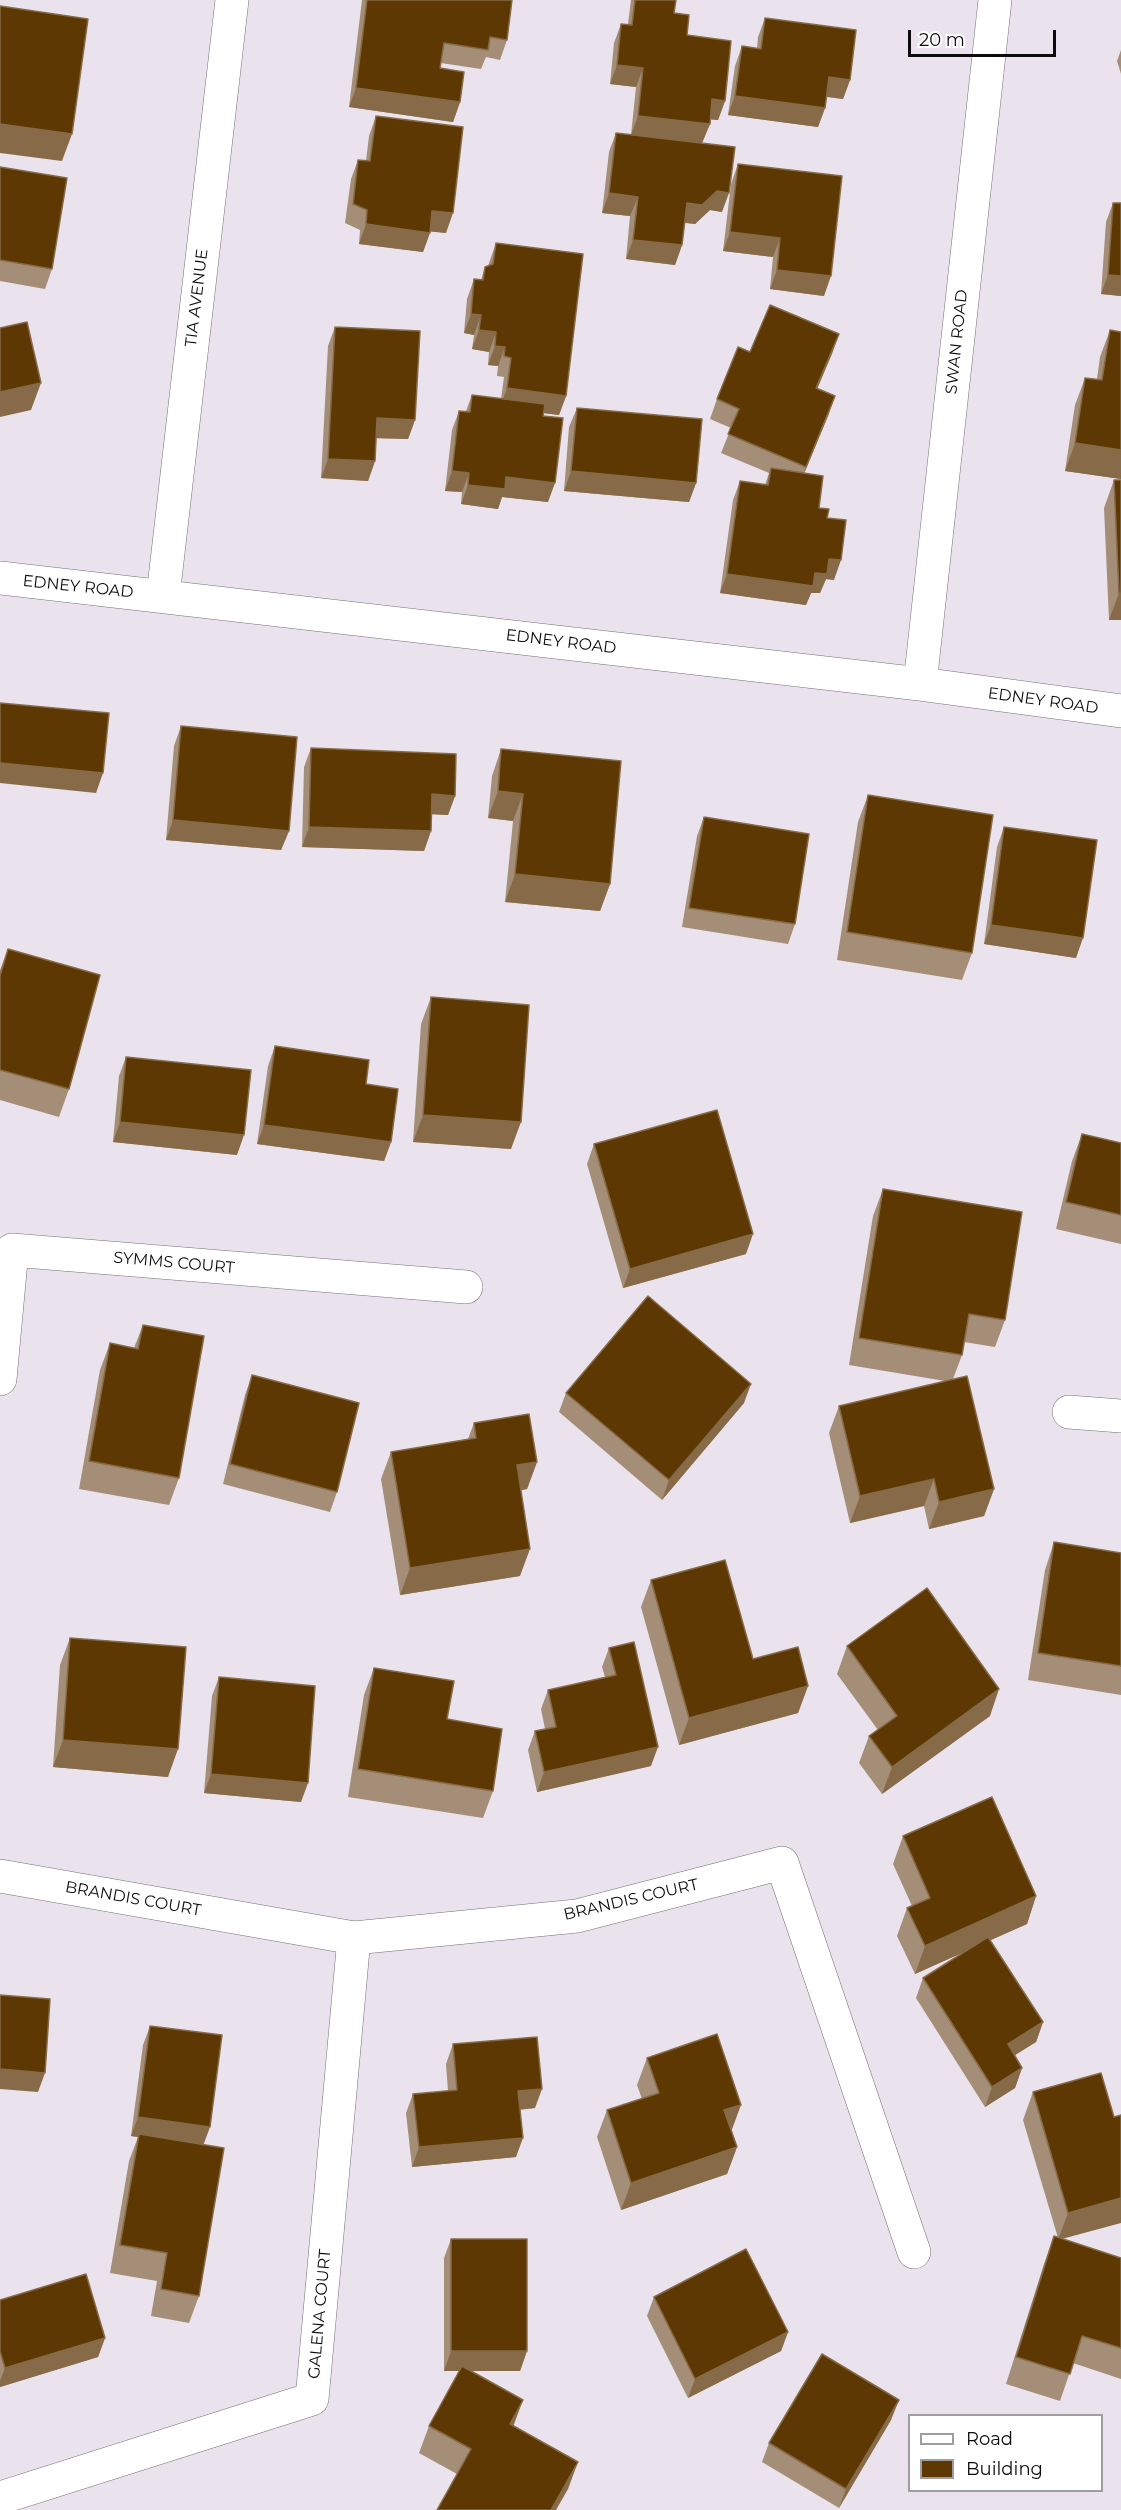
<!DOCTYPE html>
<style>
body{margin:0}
#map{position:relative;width:1121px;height:2510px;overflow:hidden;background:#eae3ed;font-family:Montserrat,sans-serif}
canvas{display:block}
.legend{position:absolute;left:908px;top:2414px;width:195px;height:78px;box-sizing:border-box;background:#fff;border:2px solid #9f9d9f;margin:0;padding:8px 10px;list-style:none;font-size:18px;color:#0e0b0f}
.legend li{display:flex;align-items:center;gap:12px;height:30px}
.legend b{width:30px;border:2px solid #9f9d9f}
.scale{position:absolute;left:908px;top:30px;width:148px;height:27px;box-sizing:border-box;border:3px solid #0e0b0f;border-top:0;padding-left:8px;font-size:18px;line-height:21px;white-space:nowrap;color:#0e0b0f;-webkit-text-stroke:4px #fff;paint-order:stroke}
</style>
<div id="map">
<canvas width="1121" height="2510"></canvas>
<ul class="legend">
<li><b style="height:8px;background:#fff"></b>Road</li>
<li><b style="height:16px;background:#5d3802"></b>Building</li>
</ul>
<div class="scale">20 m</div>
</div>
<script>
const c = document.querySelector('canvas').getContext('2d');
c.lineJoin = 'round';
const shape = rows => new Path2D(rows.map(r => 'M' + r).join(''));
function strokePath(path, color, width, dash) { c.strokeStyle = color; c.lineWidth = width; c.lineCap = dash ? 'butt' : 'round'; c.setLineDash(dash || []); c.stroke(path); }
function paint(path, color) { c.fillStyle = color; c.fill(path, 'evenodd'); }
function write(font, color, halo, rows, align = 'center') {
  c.font = font + ' Montserrat,sans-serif'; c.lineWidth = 6; c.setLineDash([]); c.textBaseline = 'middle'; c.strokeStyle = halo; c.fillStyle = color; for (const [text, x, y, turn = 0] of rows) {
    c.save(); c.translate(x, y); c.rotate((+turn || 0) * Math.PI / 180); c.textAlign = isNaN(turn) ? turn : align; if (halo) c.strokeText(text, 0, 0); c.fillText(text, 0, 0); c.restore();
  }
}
const street = shape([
 [0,578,920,684,1121,711],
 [163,596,232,0],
 [920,684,995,0],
 [0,1379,12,1250,466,1287],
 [1069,1412,1121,1416],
 [0,1876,354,1938,577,1916,782,1863,914,2252],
 [0,2498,312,2399,354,1938]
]);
strokePath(street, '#766f78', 34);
strokePath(street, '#fff', 33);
paint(shape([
 [362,0,512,0,507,40,500,60,486,57,481,69,441,63,440,68,460,102,453,122,349,107],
 [631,0,676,0,674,13,725,101,718,120,710,119,710,124,702,143,722,212,710,210,695,224,685,223,682,245,675,265,626,259,630,216,602,213,609,152,616,133,631,135,636,87,610,84,614,43,621,24,628,24],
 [765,18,850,80,843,99,827,97,825,108,818,127,728,115,735,66,742,46,757,48,758,37],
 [1121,50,1121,74,1117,61],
 [376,116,446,233,430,231,423,252,359,244,360,230,345,223,351,179,358,160,366,161,369,136],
 [738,164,824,296,770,289,773,257,723,251,731,184],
 [0,167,52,269,45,289,0,281],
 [1113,203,1121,296,1101,294,1106,222],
 [496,243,566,396,559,415,544,413,548,502,502,497,498,509,461,504,462,492,445,491,452,430,459,411,466,411,472,395,501,399,504,377,497,376,498,366,488,365,489,352,472,349,474,335,464,333,467,299,474,279,481,280,485,267,488,266],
 [335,327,415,420,408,439,376,438,375,461,368,481,321,478,328,346],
 [1110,330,1121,479,1065,471,1075,405,1085,378,1097,379,1100,357],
 [839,334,817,389,835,396,828,416,804,473,819,508,827,518,834,580,826,579,820,593,811,593,806,605,720,593,733,500,740,481,765,485,769,473,721,453,731,428,710,419,717,399,750,352],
 [577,408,696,483,689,502,564,491,569,427],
 [1114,480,1121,480,1121,620,1109,620,1104,508],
 [181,726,289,831,281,850,166,840,174,746],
 [311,748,455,796,448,815,431,814,431,831,424,851,302,847,304,767],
 [501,749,610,884,600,911,505,902,513,821,488,818,492,776],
 [868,795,972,953,962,980,837,960,858,822],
 [704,817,795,924,788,944,682,927,697,836],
 [1004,827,1076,958,984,944,997,847],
 [8,949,69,1089,59,1117,0,1100,0,970],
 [431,997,511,1149,413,1142,421,1024],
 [275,1046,366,1084,391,1142,384,1161,257,1144,268,1066],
 [126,1057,237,1155,113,1142,119,1076],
 [1082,1134,1121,1143,1121,1244,1056,1229,1072,1161],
 [594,1144,746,1254,623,1288,587,1164],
 [883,1189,1005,1320,995,1347,964,1342,962,1355,953,1379,994,1489,984,1516,929,1529,924,1506,850,1523,829,1433,839,1406,945,1381,849,1365,873,1216],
 [143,1325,179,1478,169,1505,79,1489,100,1370,110,1343,134,1348],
 [252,1375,337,1492,330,1512,223,1484,245,1395],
 [566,1393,744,1403,662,1500,559,1412],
 [474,1423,537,1462,527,1489,520,1490,520,1576,400,1595,381,1479,391,1452,468,1439],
 [1054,1542,1121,1553,1121,1695,1028,1680,1045,1570],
 [651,1580,753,1659,808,1686,798,1713,679,1745,641,1607],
 [70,1638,168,1777,53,1767,60,1665],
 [847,1646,990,1716,882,1794,859,1763,869,1736,878,1730,837,1674],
 [609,1648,651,1766,537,1792,528,1750,535,1731,545,1729,541,1709,548,1690,605,1677,602,1667],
 [374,1668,447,1719,493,1791,483,1818,348,1797,364,1695],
 [219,1677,301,1802,204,1793,212,1696],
 [903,1836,1036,1896,1027,1924,990,1940,1043,2022,1036,2042,1014,2055,1022,2068,1015,2088,985,2107,916,1998,923,1978,968,1950,915,1974,897,1936,907,1908,912,1906,893,1864],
 [150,2026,204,2145,199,2296,189,2323,151,2316,157,2281,110,2273,129,2161,138,2137,131,2136,143,2045],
 [453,2044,535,2108,520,2110,516,2157,412,2167,406,2113,413,2094,448,2091,446,2064],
 [647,2058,732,2131,737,2147,727,2174,621,2210,597,2137,607,2110,642,2099,637,2085],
 [1101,2073,1063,2239,1121,2258,1121,2379,1073,2363,1060,2401,1006,2384,1044,2264,1054,2236,1058,2238,1023,2120,1033,2092],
 [451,2239,527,2351,520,2371,470,2371,514,2426,568,2489,457,2474,419,2453,429,2426,460,2371,444,2371,444,2258],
 [654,2297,788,2332,781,2351,688,2398,647,2316],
 [0,2300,105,2338,98,2357,0,2387],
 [891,2420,839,2508,762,2462,769,2443]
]), '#a48e78');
paint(shape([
 [617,65,643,68,636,87,610,84],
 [829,77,850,80,843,99,822,96],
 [356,88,460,102,453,122,349,107],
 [735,96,825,108,818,127,728,115],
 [712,99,725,101,718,120,705,119],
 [638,116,710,124,702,143,631,135],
 [0,124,72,134,62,161,0,153],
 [717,191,729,193,722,212,710,210,695,224,680,222,687,203],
 [609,193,638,197,630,216,602,213],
 [432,211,453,213,446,233,425,231],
 [366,224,430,233,423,252,359,244],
 [730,232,780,238,773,257,723,251],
 [633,240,682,245,675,265,626,259],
 [777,270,831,276,824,296,770,289],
 [1108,275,1121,276,1121,296,1101,294],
 [471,314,481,315,474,335,464,333],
 [479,330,496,332,489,352,472,349],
 [839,334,832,354,809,408,816,388],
 [495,346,505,347,498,366,488,365],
 [41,383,31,410,0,417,0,392],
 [507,388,566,396,559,415,500,408],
 [835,396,828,416,799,486,806,467],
 [377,418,415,420,408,439,370,438],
 [1075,443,1121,450,1121,479,1065,471],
 [328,459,375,461,368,481,321,478],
 [452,471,469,473,462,492,445,491],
 [571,471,696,483,689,502,564,491],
 [506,477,555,483,548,502,502,497,498,509,461,504,468,485],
 [829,559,841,560,834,580,826,579,820,593,811,593,806,605,720,593,727,574],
 [1119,593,1121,593,1121,620,1109,620],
 [0,763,103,773,96,793,0,783],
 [498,791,523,794,513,821,488,818],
 [432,794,455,796,448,815,425,814],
 [173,820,289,831,281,850,166,840],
 [309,827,431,831,424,851,302,847],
 [515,874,610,884,600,911,505,902],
 [991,925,1083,938,1076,958,984,944],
 [423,1115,521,1122,511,1149,413,1142],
 [120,1122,244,1135,237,1155,113,1142],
 [264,1125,391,1142,384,1161,257,1144],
 [753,1234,746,1254,623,1288,630,1269],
 [751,1384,744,1403,662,1500,669,1480],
 [537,1462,527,1489,507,1493,517,1465],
 [934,1479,924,1506,850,1523,860,1496],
 [994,1489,984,1516,929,1529,939,1502],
 [530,1549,520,1576,400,1595,410,1568],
 [808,1686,798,1713,679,1745,689,1718],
 [999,1689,990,1716,882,1794,892,1767],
 [63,1740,178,1749,168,1777,53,1767],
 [658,1747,651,1766,537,1792,544,1772],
 [211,1774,308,1783,301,1802,204,1793],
 [1036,1896,1027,1924,915,1974,925,1946],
 [1043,2022,1036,2042,1001,2064,1008,2044],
 [1022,2068,1015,2088,985,2107,992,2087],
 [0,2069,45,2073,38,2092,0,2089],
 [542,2089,535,2108,511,2110,518,2091],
 [741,2105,731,2132,724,2110],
 [138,2117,210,2127,203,2146,139,2134,138,2137,131,2136],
 [523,2138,516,2157,412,2167,419,2147],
 [737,2147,727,2174,621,2210,631,2183],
 [1121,2198,1121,2223,1058,2240,1068,2213],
 [788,2332,781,2351,688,2398,695,2379],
 [105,2338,98,2357,0,2387,0,2381,5,2368],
 [451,2351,527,2351,520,2371,444,2371],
 [523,2400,513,2427,510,2424],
 [899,2400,891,2420,839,2508,846,2489],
 [578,2462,568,2489,556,2510,551,2510]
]), '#876b48');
const building = shape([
 [367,0,512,0,507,40,490,37,488,50,444,43,440,68,464,72,460,102,356,88,367,0],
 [635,0,676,0,674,13,689,15,687,35,731,41,725,101,712,99,710,124,638,116,643,68,617,65,621,24,632,25,635,0],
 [0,6,88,19,72,134,0,124,0,6],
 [765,18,856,30,850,80,829,77,825,108,735,96,742,46,761,49,765,18],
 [376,116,463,127,453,213,432,211,430,233,366,224,367,210,353,204,358,160,370,161,376,116],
 [616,133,735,147,729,193,717,191,702,205,687,203,682,245,633,240,638,197,609,193,616,133],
 [738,164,842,176,831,276,777,270,780,238,730,232,738,164],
 [0,167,67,178,52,269,0,260,0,167],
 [1113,203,1121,203,1121,276,1108,275,1113,203],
 [496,243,583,254,566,396,507,388,511,358,504,356,505,347,495,346,496,332,479,330,481,315,471,314,474,279,483,280,485,267,493,264,496,243],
 [770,305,839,334,816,388,835,396,806,467,728,434,739,409,717,399,738,347,750,352,770,305],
 [27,322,41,383,0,392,0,328,27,322],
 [335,327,420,331,415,420,377,418,375,461,328,459,335,327],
 [1110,330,1121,332,1121,450,1075,443,1085,378,1102,380,1110,330],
 [472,395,545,404,543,416,563,418,555,483,506,477,505,489,468,485,469,473,452,471,459,411,470,412,472,395],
 [577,408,702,419,696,483,571,471,577,408],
 [771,468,823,476,819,508,829,509,827,518,846,520,841,560,829,559,827,574,815,573,813,586,727,574,740,481,768,485,771,468],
 [1114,480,1121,480,1121,593,1119,593,1114,480],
 [0,703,109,713,103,773,0,763,0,703],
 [181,726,297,737,289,831,173,820,181,726],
 [311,748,456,754,455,796,432,794,431,831,309,827,311,748],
 [501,749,621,761,610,884,515,874,523,794,498,791,501,749],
 [868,795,993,815,972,953,847,932,868,795],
 [704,817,809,834,795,924,689,908,704,817],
 [1004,827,1097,840,1083,938,991,925,1004,827],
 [8,949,100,975,69,1089,0,1070,0,976,8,949],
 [431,997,529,1005,521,1122,423,1115,431,997],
 [275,1046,369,1060,366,1084,398,1089,391,1142,264,1125,275,1046],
 [126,1057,251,1070,244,1135,120,1122,126,1057],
 [717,1110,753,1234,630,1269,594,1144,717,1110],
 [1082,1134,1121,1143,1121,1215,1066,1202,1082,1134],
 [883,1189,1022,1212,1005,1320,969,1314,962,1355,859,1338,883,1189],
 [648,1296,751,1384,669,1480,566,1393,648,1296],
 [143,1325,204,1336,179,1478,89,1461,110,1343,138,1349,143,1325],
 [252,1375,359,1403,337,1492,230,1464,252,1375],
 [967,1376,994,1489,939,1502,934,1479,860,1496,839,1406,967,1376],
 [529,1414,537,1462,517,1465,530,1549,410,1568,391,1452,476,1438,474,1423,529,1414],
 [1054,1542,1121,1553,1121,1666,1038,1653,1054,1542],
 [725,1560,753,1659,798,1647,808,1686,689,1718,651,1580,725,1560],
 [927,1588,999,1689,892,1767,869,1736,897,1716,847,1646,927,1588],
 [70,1638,186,1647,178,1749,63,1740,70,1638],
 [634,1642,658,1747,544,1772,535,1731,556,1727,548,1690,616,1675,609,1648,634,1642],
 [374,1668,454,1681,447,1719,502,1729,493,1791,358,1769,374,1668],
 [219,1677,315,1686,308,1783,211,1774,219,1677],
 [992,1797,1036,1896,925,1946,907,1908,930,1898,903,1836,992,1797],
 [988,1937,1043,2022,1008,2044,1022,2068,992,2087,923,1978,988,1937],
 [0,1995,50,1999,45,2073,0,2069,0,1995],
 [150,2026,222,2035,210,2127,138,2117,150,2026],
 [717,2034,741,2105,724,2110,737,2147,631,2183,607,2110,659,2093,647,2058,717,2034],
 [537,2037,542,2089,518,2091,523,2138,419,2147,413,2094,457,2090,453,2044,537,2037],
 [1101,2073,1114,2117,1121,2115,1121,2198,1068,2213,1033,2092,1101,2073],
 [139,2134,224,2148,199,2296,161,2289,167,2253,120,2245,139,2134],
 [1054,2236,1121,2258,1121,2348,1082,2336,1070,2374,1016,2357,1054,2236],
 [451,2239,527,2239,527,2351,451,2351,451,2239],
 [746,2249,788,2332,695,2379,654,2297,746,2249],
 [86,2274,105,2338,5,2368,0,2351,0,2300,86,2274],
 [822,2354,899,2400,846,2489,769,2443,822,2354],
 [462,2366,523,2400,510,2424,578,2462,551,2510,437,2510,471,2449,429,2426,462,2366]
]);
paint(building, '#5d3802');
strokePath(building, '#876b48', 1.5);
write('16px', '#0e0b0f', '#fff', [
 ["TIA AVENUE",197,298,-83],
 ["SWAN ROAD",957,342,-84],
 ["EDNEY ROAD",78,587,6],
 ["EDNEY ROAD",561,642,7],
 ["EDNEY ROAD",1043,701,8],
 ["SYMMS COURT",174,1263,5],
 ["BRANDIS COURT",133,1899,10],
 ["BRANDIS COURT",631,1900,-13],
 ["GALENA COURT",320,2314,-85]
]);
</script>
